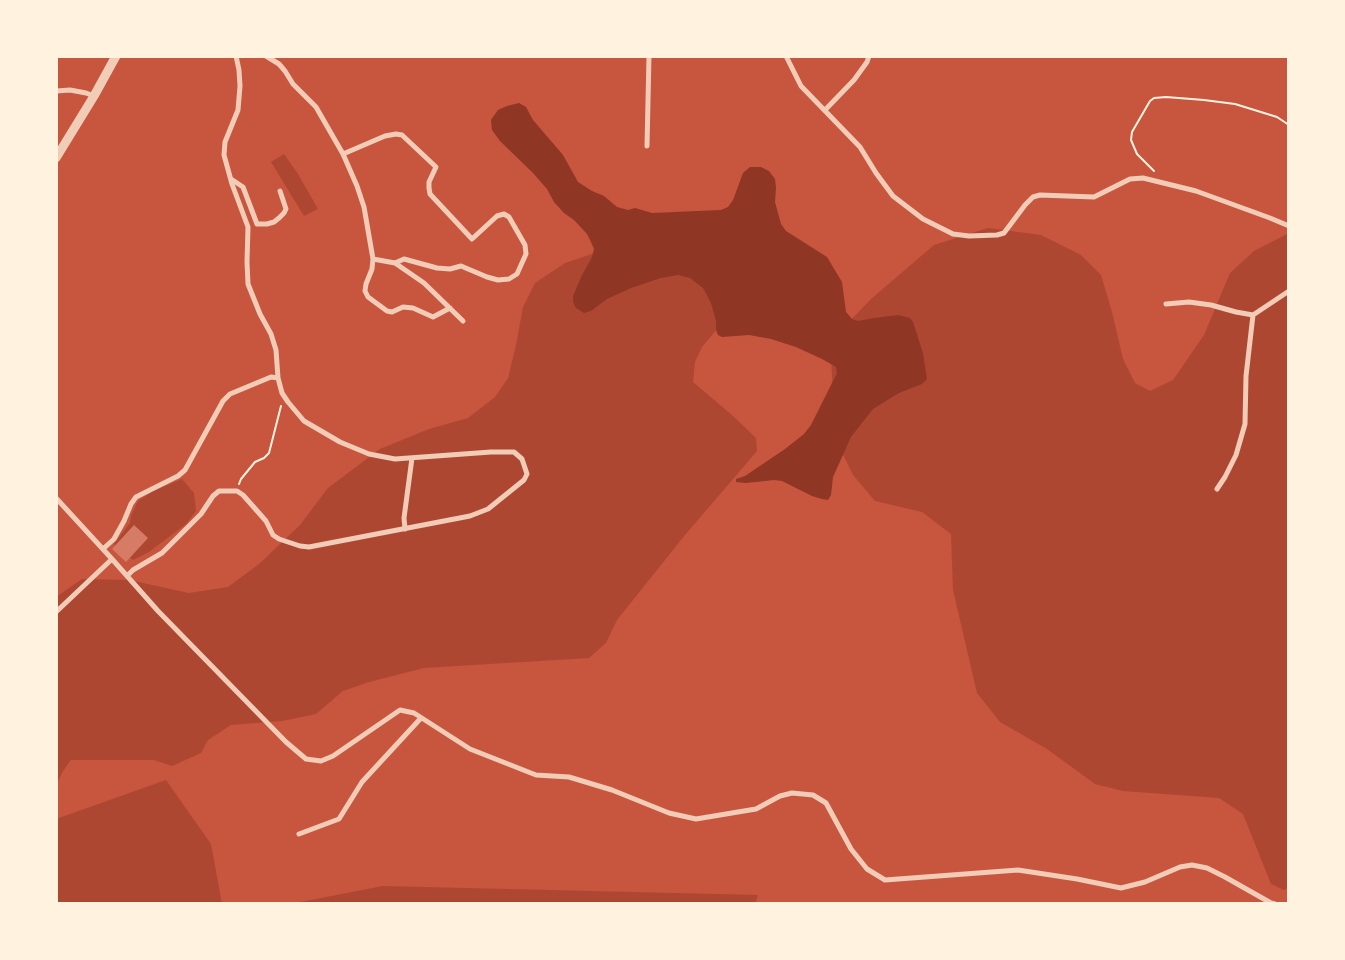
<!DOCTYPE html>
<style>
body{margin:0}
#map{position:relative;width:1345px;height:960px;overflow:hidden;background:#c8553d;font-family:Montserrat,sans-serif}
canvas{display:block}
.frame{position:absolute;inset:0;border:58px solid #fff3e0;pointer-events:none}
</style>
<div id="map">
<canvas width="1345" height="960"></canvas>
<div class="frame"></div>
</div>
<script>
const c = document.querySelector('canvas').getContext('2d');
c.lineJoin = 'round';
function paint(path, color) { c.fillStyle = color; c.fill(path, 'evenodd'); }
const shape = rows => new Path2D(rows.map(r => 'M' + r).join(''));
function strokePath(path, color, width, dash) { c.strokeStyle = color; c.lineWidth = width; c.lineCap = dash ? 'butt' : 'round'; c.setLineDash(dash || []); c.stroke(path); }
paint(shape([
 [284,154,298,174,318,209,304,216,271,162],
 [988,228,1041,235,1081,255,1101,275,1112,312,1123,359,1135,383,1150,391,1173,380,1204,335,1230,273,1254,251,1289,233,1289,887,1284,890,1271,884,1243,814,1219,798,1123,791,1095,784,1047,749,1000,722,977,693,953,590,951,534,922,512,875,501,853,475,835,438,831,355,842,329,871,299,934,245],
 [671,242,737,305,702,347,695,362,693,382,732,415,756,438,757,451,685,535,617,620,606,643,589,658,424,668,369,682,343,691,316,714,282,721,231,725,208,740,201,753,172,766,154,760,71,760,63,771,56,785,56,597,82,579,129,580,189,593,228,587,259,564,300,525,328,488,380,449,429,429,468,418,495,397,508,378,516,345,523,307,535,283,565,263,610,248],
 [182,479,194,493,196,511,186,524,149,552,133,560,114,544,130,523,131,516,138,501,153,491],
 [166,780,211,844,222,904,56,904,56,819],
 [383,886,758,895,755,904,290,904]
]), '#ae4732');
paint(shape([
 [519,103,526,107,533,120,563,155,578,182,592,191,604,196,617,207,628,210,635,208,652,213,721,210,728,207,733,200,743,173,750,167,761,167,769,171,775,179,776,188,775,202,781,224,786,231,827,257,842,282,846,312,852,319,858,321,874,318,898,315,910,318,913,322,923,353,927,379,922,384,899,393,873,409,851,437,833,477,831,495,828,500,822,499,812,496,782,481,774,480,746,483,736,482,736,479,745,476,785,449,804,434,811,425,837,373,836,367,822,359,796,347,771,339,749,335,722,337,718,335,716,330,716,321,711,303,703,288,690,278,678,275,661,278,631,288,607,299,591,311,584,313,576,308,573,302,573,296,582,275,592,257,594,249,591,242,587,234,574,220,564,213,554,202,547,189,533,173,500,141,492,130,491,120,498,110,507,106]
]), '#8f3625');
paint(shape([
 [134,525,148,538,126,562,112,549]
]), '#d67c66');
strokePath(shape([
 [1154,171,1137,154,1131,140,1132,132,1150,101,1154,98,1166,97,1204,100,1235,104,1277,117,1289,125],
 [239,484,241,479,255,462,264,458,269,453,281,406]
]), '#fff3e0', 2);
strokePath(shape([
 [266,56,279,64,285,71,293,84,316,107,343,154,357,186,364,207,373,259,372,269,366,284,365,291,368,297,387,311,392,312,403,307,413,308,433,317,450,308],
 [786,56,801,86,860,147,876,173,893,196,923,219,953,234,969,236,997,235,1004,233,1025,205,1033,197,1040,195,1094,197,1130,179,1143,178,1196,191,1270,218,1289,226],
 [56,91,70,90,86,93,94,96],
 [825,110,854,80,867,62,869,56],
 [647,146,649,56],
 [343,154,385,136,396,134,402,135,436,167,429,182,429,188,430,194,472,239,497,216,504,214,509,217,525,245,526,254,517,274,509,279,498,280,487,277,461,266,450,269,437,268,404,259,395,263,373,259],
 [231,179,243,187,257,224,267,224,274,222,279,218,284,213,286,209,280,191],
 [395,263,424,283,463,321],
 [1166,304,1189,302,1211,305,1236,312,1253,315],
 [1217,489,1225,477,1236,455,1245,424,1246,376,1253,315,1289,291],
 [56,498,112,559,158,611,286,742,306,759,321,761,333,756,400,710,414,713,470,749,536,775,569,777,612,790,669,813,696,819,756,809,780,796,792,793,813,795,826,803,851,849,867,869,885,880,1018,870,1077,879,1121,888,1145,882,1180,867,1192,865,1207,868,1225,877,1271,903,1275,904],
 [405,529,404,518,412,458],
 [103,549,114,539,124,521,131,504,136,497,178,476,185,470,223,401,230,394,271,377,278,378],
 [127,576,133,570,162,553,201,514,213,496,219,491,237,491,243,495,266,521,273,535,279,539,300,546,309,547,470,516,488,509,524,480,527,474,522,459,514,452,491,452,395,459,369,454,340,442,304,421,288,402,282,393,278,378,276,350,271,334,260,314,248,284,247,262,248,227,232,184,224,155,225,142,238,110,240,86,239,70,236,56],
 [56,612,112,559],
 [299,834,339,819,362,782,421,718]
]), '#f1ccb7', 5);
strokePath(shape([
 [56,158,94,96,116,56]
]), '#f1ccb7', 9);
</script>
